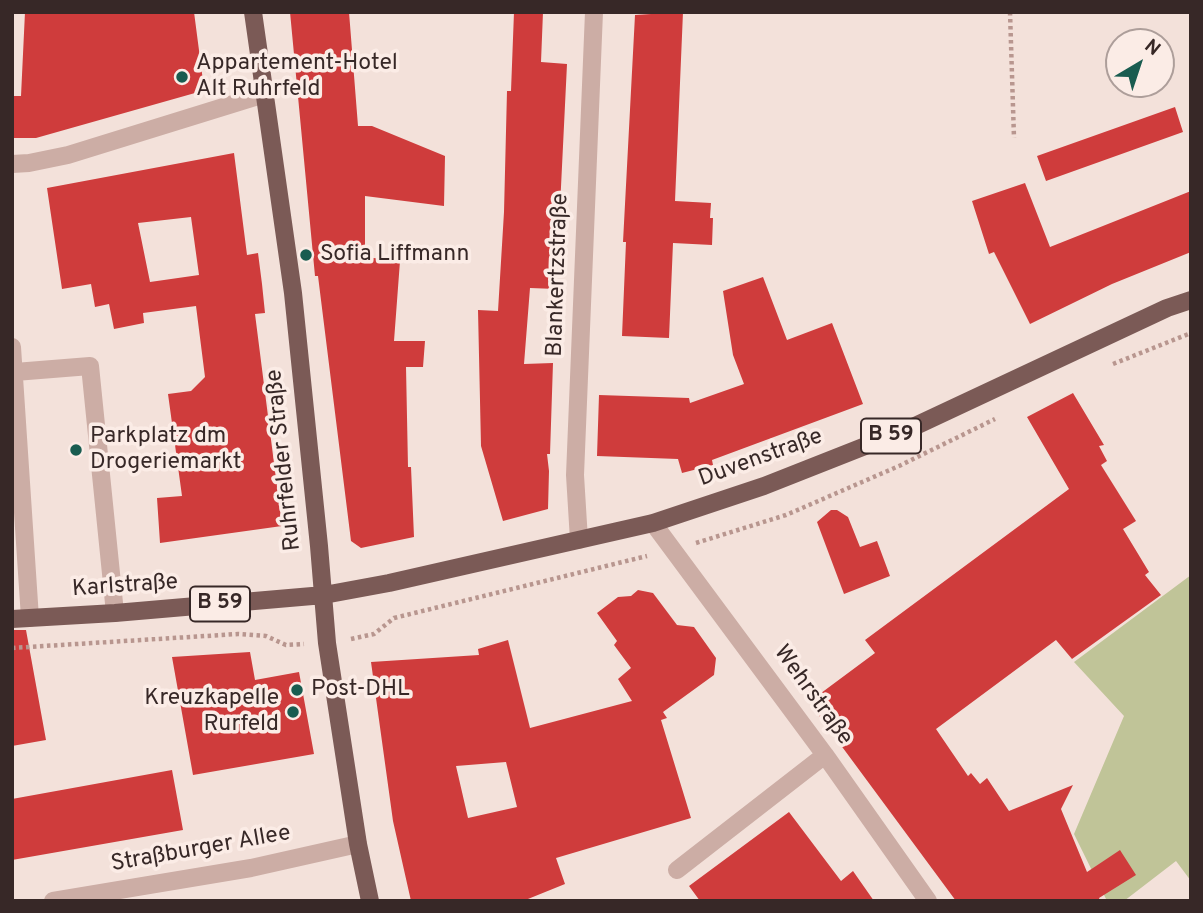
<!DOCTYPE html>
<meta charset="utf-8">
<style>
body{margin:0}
#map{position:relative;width:1203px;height:913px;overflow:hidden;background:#f3e1da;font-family:Overpass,sans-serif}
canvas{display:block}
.frame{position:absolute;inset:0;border:14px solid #372827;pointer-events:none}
.north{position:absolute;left:1105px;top:28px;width:70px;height:70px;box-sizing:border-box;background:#fbece6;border:2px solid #ad9e9a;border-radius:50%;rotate:39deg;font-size:19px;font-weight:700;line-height:28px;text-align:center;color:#372827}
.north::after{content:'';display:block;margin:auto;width:24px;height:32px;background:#195c50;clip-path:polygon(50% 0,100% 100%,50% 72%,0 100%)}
</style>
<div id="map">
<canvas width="1203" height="913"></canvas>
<div class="frame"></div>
<div class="north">N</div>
</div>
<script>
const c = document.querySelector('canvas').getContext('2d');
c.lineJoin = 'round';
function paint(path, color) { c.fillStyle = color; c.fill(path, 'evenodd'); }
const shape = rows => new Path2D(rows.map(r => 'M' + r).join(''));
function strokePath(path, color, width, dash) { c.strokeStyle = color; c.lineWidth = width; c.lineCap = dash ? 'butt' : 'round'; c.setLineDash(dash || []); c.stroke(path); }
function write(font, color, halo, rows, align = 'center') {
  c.font = font + ' Overpass,sans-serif'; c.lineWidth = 7; c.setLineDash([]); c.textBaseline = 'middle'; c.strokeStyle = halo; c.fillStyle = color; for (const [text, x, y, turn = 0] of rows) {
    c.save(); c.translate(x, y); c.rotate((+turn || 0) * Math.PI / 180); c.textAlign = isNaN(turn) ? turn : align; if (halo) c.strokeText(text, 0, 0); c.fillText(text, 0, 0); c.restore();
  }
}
paint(shape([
 [1191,575,1191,881,1176,861,1124,901,1107,901,1074,834,1124,716,1074,662]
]), '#c0c498');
paint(shape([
 [25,12,194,12,203,81,195,93,36,138,12,138,12,96,21,96],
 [290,12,349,12,358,126,372,126,445,156,444,206,365,196,365,257,400,261,394,341,425,341,423,367,406,367,408,467,411,467,414,537,361,548,351,541,318,276,315,276],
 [514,12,543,12,541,62,567,64,556,289,530,288,524,364,553,363,550,454,547,454,549,471,548,509,503,521,481,446,478,310,498,311,504,212,507,91,511,91],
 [683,12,675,201,711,203,710,218,713,218,712,245,673,243,669,338,622,336,626,242,623,242,635,15],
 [1175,107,1183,132,1046,181,1037,156],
 [234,153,247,255,258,253,262,284,265,313,255,314,282,526,160,543,157,498,182,496,168,394,191,391,205,377,196,306,143,313,144,323,114,329,109,304,95,307,91,284,62,289,47,188],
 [191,217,199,275,150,282,138,223],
 [1025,183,1050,247,1191,191,1191,252,1112,284,1030,324,994,252,989,254,972,201],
 [763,277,787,340,832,323,863,404,712,460,713,465,682,473,678,459,597,456,599,395,689,398,690,403,744,384,733,355,723,291],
 [1073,393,1104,445,1099,446,1107,461,1101,465,1136,521,1123,529,1149,572,1145,575,1161,595,1072,659,1056,640,936,729,968,776,971,773,980,784,987,778,1009,811,1073,785,1061,809,1087,872,1120,850,1136,875,1099,898,1100,901,956,901,809,702,875,653,865,640,1069,489,1027,417],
 [831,510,837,510,848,517,860,547,877,541,890,576,844,594,817,522],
 [638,590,653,593,677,625,694,627,716,658,714,675,663,712,667,718,661,720,691,818,556,858,565,884,523,901,411,901,393,821,371,662,479,655,478,649,508,640,530,728,632,701,618,679,631,668,614,645,617,641,597,613,618,597,631,596],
 [506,762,517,807,468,818,456,766],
 [12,630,26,630,46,740,12,746],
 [250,652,255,680,299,672,314,754,193,775,172,657],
 [172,770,183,830,12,860,12,799],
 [789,812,841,881,853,871,874,901,700,901,689,886]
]), '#cf3c3c');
strokePath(shape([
 [1010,12,1014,138],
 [1113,364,1191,333],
 [696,543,786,515,899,466,995,419],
 [351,639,374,634,394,618,647,556],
 [12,648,238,634,266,636,286,645,304,644]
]), '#b8968f', 4.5, [3.5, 3.5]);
strokePath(shape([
 [12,164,29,163,68,155,265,94],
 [12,347,30,618],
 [15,372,90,366,115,613],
 [653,523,825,755,928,901],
 [579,540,575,475,594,12],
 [677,870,825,755],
 [53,901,251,868,358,844]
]), '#ccada5', 18);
strokePath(shape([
 [253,12,293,293,319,546,327,643,358,844,370,901],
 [12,619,115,613,324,595,389,583,653,523,764,486,911,428,1167,308,1191,300]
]), '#7b5a56', 18);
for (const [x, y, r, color] of [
 [182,77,7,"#195c50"],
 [306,255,7,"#195c50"],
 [76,450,7,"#195c50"],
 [297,690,7,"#195c50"],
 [293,712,7,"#195c50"]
]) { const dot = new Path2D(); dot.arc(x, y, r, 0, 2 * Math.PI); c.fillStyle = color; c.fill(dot); strokePath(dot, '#fbece6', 2.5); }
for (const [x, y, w] of [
 [891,436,60],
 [220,604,60]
]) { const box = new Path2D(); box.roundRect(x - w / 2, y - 17.5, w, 35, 5); c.fillStyle = '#fbece6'; c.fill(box); strokePath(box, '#372827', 2); }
write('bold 21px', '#372827', null, [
 ["B 59",891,436],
 ["B 59",220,604]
]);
write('23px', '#372827', '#fbece6', [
 ["Appartement-Hotel",196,64],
 ["Alt Ruhrfeld",196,90],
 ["Sofia Liffmann",320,255],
 ["Parkplatz dm",90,437],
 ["Drogeriemarkt",90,463],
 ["Post-DHL",311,690],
 ["Kreuzkapelle",279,699,"right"],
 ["Rurfeld",279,725,"right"]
], 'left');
write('23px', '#372827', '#fbece6', [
 ["Blankertzstraße",559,275,-88],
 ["Duvenstraße",761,459,-20],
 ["Ruhrfelder Straße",285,460,-96],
 ["Karlstraße",125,587,-4],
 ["Wehrstraße",812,696,54],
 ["Straßburger Allee",201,850,-10]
]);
</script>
